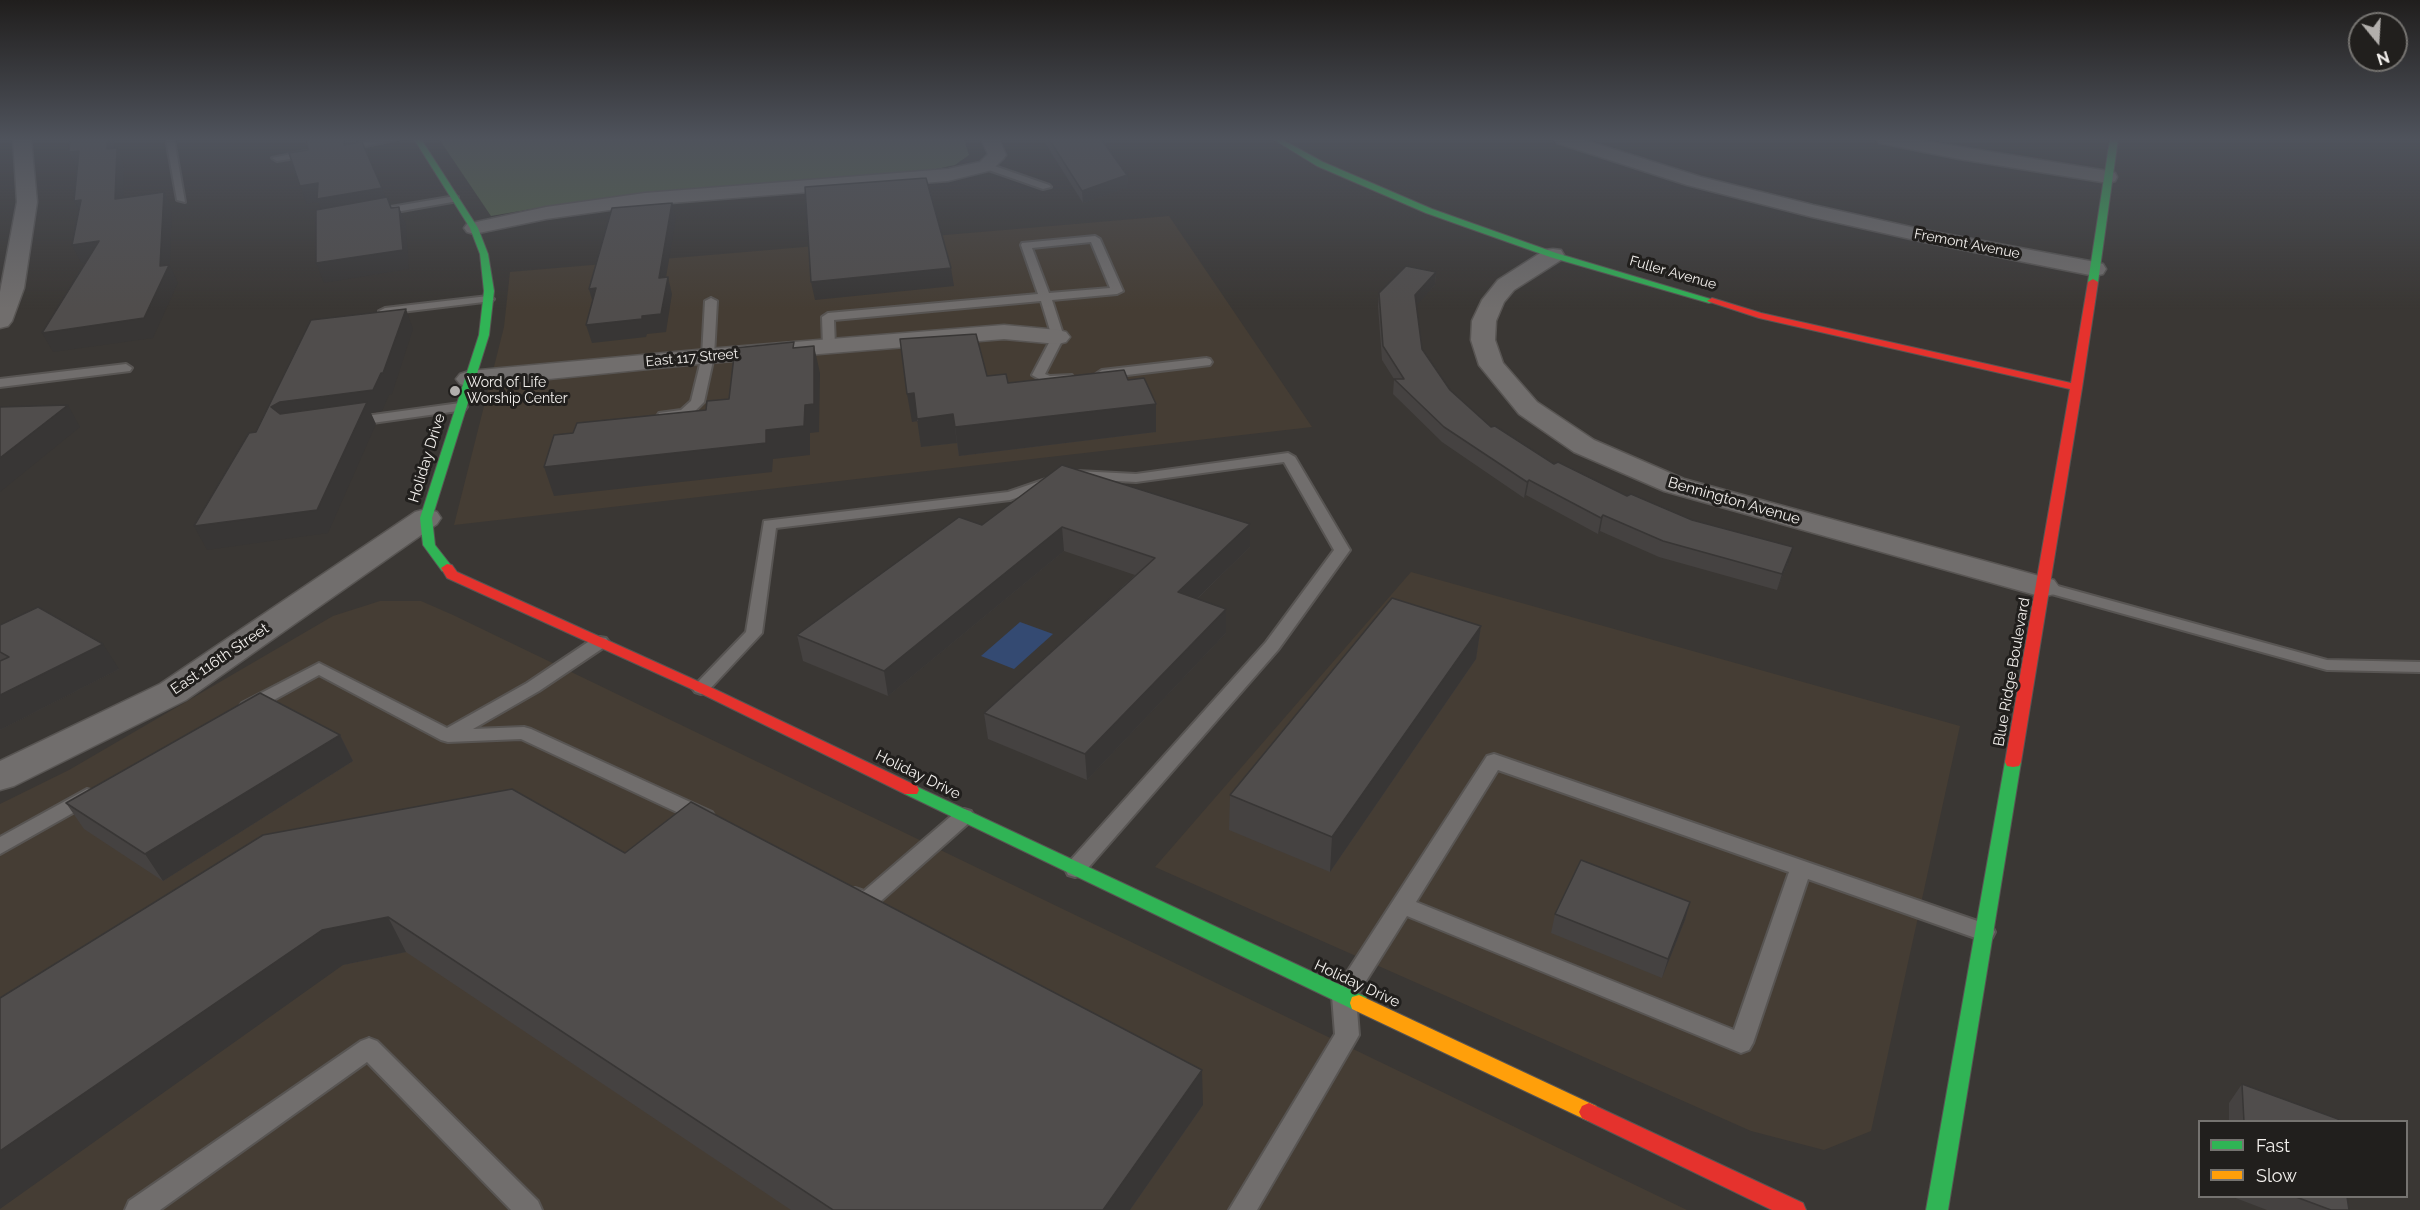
<!DOCTYPE html>
<style>
body{margin:0}
#map{position:relative;width:2420px;height:1210px;overflow:hidden;background:#3a3734;font-family:Raleway,sans-serif}
canvas{display:block}
.legend{position:absolute;left:2198px;top:1120px;width:210px;height:78px;box-sizing:border-box;background:#211f1d;border:2px solid #757370;margin:0;padding:8px 10px;list-style:none;font-size:18px;color:#f3f0ed}
.legend li{display:flex;align-items:center;gap:12px;height:30px}
.legend b{width:30px;border:2px solid #757370}
.north{position:absolute;left:2348px;top:12px;width:60px;height:60px;box-sizing:border-box;background:#211f1d;border:2px solid #757370;border-radius:50%;rotate:162deg;font-size:16px;font-weight:700;line-height:24px;text-align:center;color:#f3f0ed}
.north::after{content:'';display:block;margin:auto;width:21px;height:27px;background:#b2afac;clip-path:polygon(50% 0,100% 100%,50% 72%,0 100%)}
</style>
<div id="map">
<canvas width="2420" height="1210"></canvas>
<ul class="legend">
<li><b style="height:8px;background:#30b455"></b>Fast</li>
<li><b style="height:8px;background:#ff9f0a"></b>Slow</li>
</ul>
<div class="north">N</div>
</div>
<script>
const c = document.querySelector('canvas').getContext('2d');
c.lineJoin = 'round';
function paint(path, color) { c.fillStyle = color; c.fill(path, 'evenodd'); }
const shape = rows => new Path2D(rows.map(r => 'M' + r).join(''));
function strokePath(path, color, width, dash) { c.strokeStyle = color; c.lineWidth = width; c.lineCap = dash ? 'butt' : 'round'; c.setLineDash(dash || []); c.stroke(path); }
function write(font, color, halo, rows, align = 'center') {
  c.font = font + ' Raleway,sans-serif'; c.lineWidth = 6; c.setLineDash([]); c.textBaseline = 'middle'; c.strokeStyle = halo; c.fillStyle = color; for (const [text, x, y, turn = 0] of rows) {
    c.save(); c.translate(x, y); c.rotate((+turn || 0) * Math.PI / 180); c.textAlign = isNaN(turn) ? turn : align; if (halo) c.strokeText(text, 0, 0); c.fillText(text, 0, 0); c.restore();
  }
}
paint(shape([
 [1169,216,1312,427,454,525,504,327,510,272],
 [1411,572,1960,726,1871,1131,1824,1150,1751,1131,1155,867],
 [380,601,421,601,453,615,1687,1210,0,1210,0,804,69,770,333,616]
]), '#453d34');
paint(shape([
 [439,139,964,139,969,155,955,165,927,171,639,194,555,205,491,216]
]), '#536248');
paint(shape([
 [1020,622,1053,634,1014,669,981,656]
]), '#344a72');
const lane = shape([
 [166,139,174,139,185,202,177,200,166,139],
 [379,139,399,139,342,151,338,148,379,139],
 [311,150,314,151,314,155,277,161,272,158,311,150],
 [986,163,1049,185,1051,187,1043,189,983,168,981,166,986,163],
 [455,196,458,197,458,201,379,215,374,212,379,209,455,196],
 [1095,236,1100,239,1123,291,1117,294,1052,300,1064,337,1045,374,1050,376,1072,375,1074,378,1072,381,1048,384,1032,375,1052,337,1041,301,834,320,835,347,829,351,823,347,822,317,828,313,1038,294,1021,245,1022,243,1095,236],
 [1091,242,1110,288,1049,293,1032,248,1091,242],
 [488,296,494,299,492,301,385,314,379,311,385,308,488,296],
 [711,298,717,301,714,356,704,402,690,416,659,419,657,416,659,413,681,410,691,401,702,356,705,301,711,298],
 [1206,358,1210,359,1212,362,1210,365,1102,378,1096,374,1102,370,1206,358],
 [126,364,132,368,130,371,0,387,0,379,126,364],
 [460,403,465,404,467,407,465,410,351,426,344,422,351,418,460,403],
 [1288,453,1295,457,1350,550,1278,650,1082,875,1075,877,1068,875,1065,869,1068,863,1266,642,1334,550,1284,462,1136,482,1077,479,1070,475,1077,471,1136,474,1288,453],
 [1052,477,1059,481,1057,484,1010,500,776,528,762,633,707,692,701,694,695,692,692,688,746,632,764,521,1008,492,1052,477],
 [2043,582,2327,660,2420,662,2420,672,2327,670,2037,590,2035,587,2043,582],
 [600,637,606,638,609,642,606,646,539,691,473,729,524,727,531,729,712,812,715,817,712,822,705,824,698,822,521,739,448,742,441,740,319,675,254,711,242,711,239,707,242,703,319,663,447,728,527,683,594,638,600,637],
 [1494,754,1992,926,1995,932,1992,938,1984,941,1808,879,1753,1043,1749,1050,1741,1053,1407,916,1356,997,1359,1035,1355,1042,1257,1210,1229,1210,1335,1034,1332,996,1336,989,1487,756,1494,754],
 [1498,770,1789,872,1734,1030,1416,902,1498,770],
 [87,789,94,791,97,796,94,801,0,854,0,837,87,789],
 [964,809,971,811,974,816,971,821,873,908,865,910,847,902,844,896,847,890,855,888,864,891,957,811,964,809],
 [369,1038,377,1041,538,1201,542,1210,511,1210,367,1062,160,1210,125,1210,129,1201,361,1041,369,1038]
]);
const street = shape([
 [13,139,31,139,37,202,24,288,12,321,8,326,0,328,0,292,17,202,13,139],
 [981,139,999,139,1006,155,1003,159,992,170,948,181,645,205,546,219,474,234,467,232,464,228,467,224,546,207,645,193,948,169,980,162,988,154,981,139],
 [1554,139,1581,139,1701,177,1813,205,1924,230,2095,262,2103,264,2106,269,2103,274,2095,276,1924,242,1812,217,1687,185,1557,143,1554,139],
 [1876,139,1912,139,2108,171,2115,173,2117,177,2115,181,2108,183,1959,159,1885,144,1879,143,1876,139],
 [1553,249,1561,250,1564,255,1561,260,1514,290,1504,302,1496,321,1495,340,1503,363,1537,402,1594,440,1684,479,2054,580,2059,587,2054,594,2043,597,2032,594,1664,491,1574,452,1519,414,1479,365,1471,340,1472,321,1482,300,1498,280,1545,250,1553,249],
 [1004,325,1058,330,1066,332,1070,337,1066,342,1058,344,1004,339,708,363,469,387,460,384,456,379,460,374,469,371,708,349,1004,325],
 [426,509,437,512,441,518,437,524,186,700,14,786,0,790,0,761,160,684,415,512,426,509]
]);
const fast = shape([
 [414,139,421,139,478,228,488,254,494,291,489,335,432,518,435,545,453,568,447,572,442,571,423,545,420,518,479,335,484,291,480,254,470,228,414,139],
 [1273,139,1281,139,1323,162,1432,209,1556,253,1717,301,1709,303,1550,257,1426,213,1317,166,1273,139],
 [2110,139,2118,139,2098,282,2093,285,2088,282,2110,139],
 [2013,757,2019,758,2021,762,1948,1210,1926,1210,2005,762,2007,758,2013,757],
 [911,784,1366,997,1368,1003,1366,1009,1359,1011,1352,1009,905,794,903,790,905,786,911,784]
]);
const slow = shape([
 [1359,995,1596,1106,1599,1112,1596,1118,1589,1121,1582,1118,1352,1009,1350,1003,1352,997,1359,995]
]);
const jam = shape([
 [2093,279,2098,282,2082,388,2021,762,2019,766,2013,767,2007,766,2005,762,2070,389,1759,318,1707,301,1712,298,1761,313,2071,383,2088,282,2093,279],
 [447,564,452,565,457,572,706,685,917,786,919,790,917,794,905,794,696,691,447,578,441,568,447,564],
 [1589,1103,1803,1203,1806,1210,1772,1210,1582,1118,1579,1112,1582,1106,1589,1103]
]);
strokePath(lane, '#585553', 4);
strokePath(street, '#585553', 3);
strokePath(fast, '#585553', 2);
strokePath(slow, '#585553', 2);
strokePath(jam, '#585553', 2);
paint(lane, '#716e6d');
paint(street, '#716e6d');
paint(fast, '#30b455');
paint(slow, '#ff9f0a');
paint(jam, '#e5322d');
paint(shape([
 [1045,139,1101,139,1127,175,1128,187,1083,203,1045,143],
 [1436,272,1435,285,1416,305,1422,349,1450,390,1491,427,1554,464,1627,496,1788,563,1777,590,1659,557,1600,531,1598,534,1526,495,1524,498,1442,442,1393,394,1394,379,1382,360,1378,307,1379,293],
 [987,376,1008,383,1128,380,1156,404,1156,432,959,456,957,443,921,447,918,421,912,422],
 [1062,465,1250,547,1197,599,1226,609,1226,633,1087,780,988,739,984,713,1135,575,1064,551,888,696,803,661,797,635,982,525],
 [0,625,119,669,0,730],
 [1481,626,1476,659,1330,872,1229,830,1230,795],
 [340,735,353,761,163,881,84,829,66,803],
 [625,853,1203,1105,1130,1210,791,1210,406,952,343,965,0,998],
 [1690,902,1685,920,1662,978,1551,933,1555,914],
 [2242,1084,2339,1122,2229,1122,2229,1103],
 [2233,1197,2347,1197,2349,1210,2267,1210]
]), '#454241');
paint(shape([
 [107,139,115,139,114,165,107,149],
 [117,148,124,164,123,216,115,199],
 [79,151,87,167,77,168,69,152],
 [1127,175,1128,187,1083,203,1082,191],
 [318,183,382,188,389,206,324,217,318,202,307,204,300,186],
 [164,192,172,208,170,265,178,283,153,338,53,352,42,333,160,266],
 [81,200,83,218,74,201],
 [672,203,676,219,663,295,659,278],
 [399,207,406,225,409,269,324,283,316,263],
 [99,241,108,259,81,263,72,245],
 [951,268,954,286,815,300,811,282],
 [1436,272,1435,285,1414,308,1415,295],
 [668,277,672,294,666,332,647,334,646,337,592,343,586,325,642,316],
 [596,288,594,307,589,289],
 [406,309,413,329,392,394,389,395,382,411,371,413,376,424,328,533,207,550,194,526,281,429,271,407],
 [814,346,820,373,819,432,810,433,810,455,773,459,772,472,554,496,544,467,766,430,805,405],
 [914,393,918,421,912,422,907,394],
 [1156,404,1156,432,959,456,955,427],
 [68,405,80,427,0,492,0,458],
 [953,414,957,443,921,447,917,419],
 [1529,480,1526,495,1524,498,1527,482],
 [1603,515,1600,531,1598,534,1601,518],
 [1250,524,1250,547,1178,617,1178,592],
 [1062,527,1064,551,888,696,884,671],
 [1793,547,1788,563,1777,590,1782,574],
 [1226,609,1226,633,1087,780,1085,754],
 [1481,626,1476,659,1330,872,1332,837],
 [103,644,119,669,0,730,0,695],
 [340,735,353,761,163,881,145,854],
 [1690,902,1685,920,1662,978,1668,959],
 [388,917,406,952,343,965,0,1209,0,1151,322,930],
 [1202,1070,1203,1105,1130,1210,1103,1210]
]), '#383635');
const building = shape([
 [70,139,107,139,107,149,117,148,115,199,164,192,160,266,169,265,144,318,42,333,99,241,72,245,81,200,74,201,79,151,69,152,70,139],
 [313,139,343,139,344,145,362,142,382,188,317,199,318,183,300,186,289,153,308,150,307,140,313,139],
 [1049,139,1101,139,1127,175,1082,191,1049,139],
 [926,178,951,268,811,282,805,187,926,178],
 [387,197,391,208,399,207,403,250,316,263,316,210,387,197],
 [672,203,659,278,668,277,661,314,642,316,642,319,586,325,596,288,589,289,612,208,672,203],
 [1406,266,1436,272,1415,295,1422,349,1450,390,1491,427,1495,426,1554,464,1558,462,1627,496,1631,494,1692,520,1793,547,1782,574,1663,541,1603,515,1601,518,1529,480,1527,482,1444,427,1394,379,1404,379,1383,346,1379,293,1406,266],
 [406,309,383,373,381,373,373,390,280,402,271,407,280,414,367,402,317,510,194,526,249,433,256,432,311,320,406,309],
 [976,334,987,376,1006,374,1008,383,1124,370,1128,380,1144,378,1156,404,955,427,953,414,917,419,914,393,907,394,900,339,976,334],
 [794,342,793,348,814,346,814,404,805,405,804,426,766,430,766,443,544,467,554,435,573,433,577,423,706,410,707,401,729,399,735,348,794,342],
 [68,405,0,458,0,407,68,405],
 [1062,465,1250,524,1178,592,1226,609,1085,754,984,713,1155,558,1062,527,884,671,797,635,959,517,982,525,1062,465],
 [1392,598,1481,626,1332,837,1230,795,1392,598],
 [38,607,103,644,0,695,0,661,9,657,0,652,0,625,38,607],
 [260,693,340,735,145,854,66,803,260,693],
 [512,789,625,853,691,802,1202,1070,1103,1210,833,1210,388,917,322,930,0,1151,0,998,263,835,512,789],
 [1581,860,1690,902,1668,959,1555,914,1581,860],
 [2242,1084,2338,1119,2339,1122,2244,1122,2242,1084],
 [2296,1197,2347,1197,2349,1210,2331,1210,2296,1197]
]);
paint(building, '#504d4c');
strokePath(building, '#383635', 1.5);
const sky = c.createLinearGradient(0, 0, 0, 309);
sky.addColorStop(0, '#201e1d');
sky.addColorStop(0.45, '#4f535c');
sky.addColorStop(1, '#4f535c00');
c.fillStyle = sky;
c.fillRect(0, 0, 2420, 309);
for (const [x, y, r, color] of [
 [455,391,6,"#b2afac"]
]) { const dot = new Path2D(); dot.arc(x, y, r, 0, 2 * Math.PI); c.fillStyle = color; c.fill(dot); strokePath(dot, '#211f1d', 2); }
write('14px', '#f3f0ed', '#211f1d', [
 ["Fremont Avenue",1967,244,11],
 ["Fuller Avenue",1673,273,16],
 ["East 117 Street",692,358,-5]
]);
write('14px', '#f3f0ed', '#211f1d', [
 ["Word of Life",467,383],
 ["Worship Center",467,399]
], 'left');
write('15px', '#f3f0ed', '#211f1d', [
 ["Holiday Drive",427,458,-73],
 ["Bennington Avenue",1734,501,16],
 ["East 116th Street",220,659,-34],
 ["Blue Ridge Boulevard",2012,672,-80],
 ["Holiday Drive",918,775,26],
 ["Holiday Drive",1357,984,25]
]);
</script>
